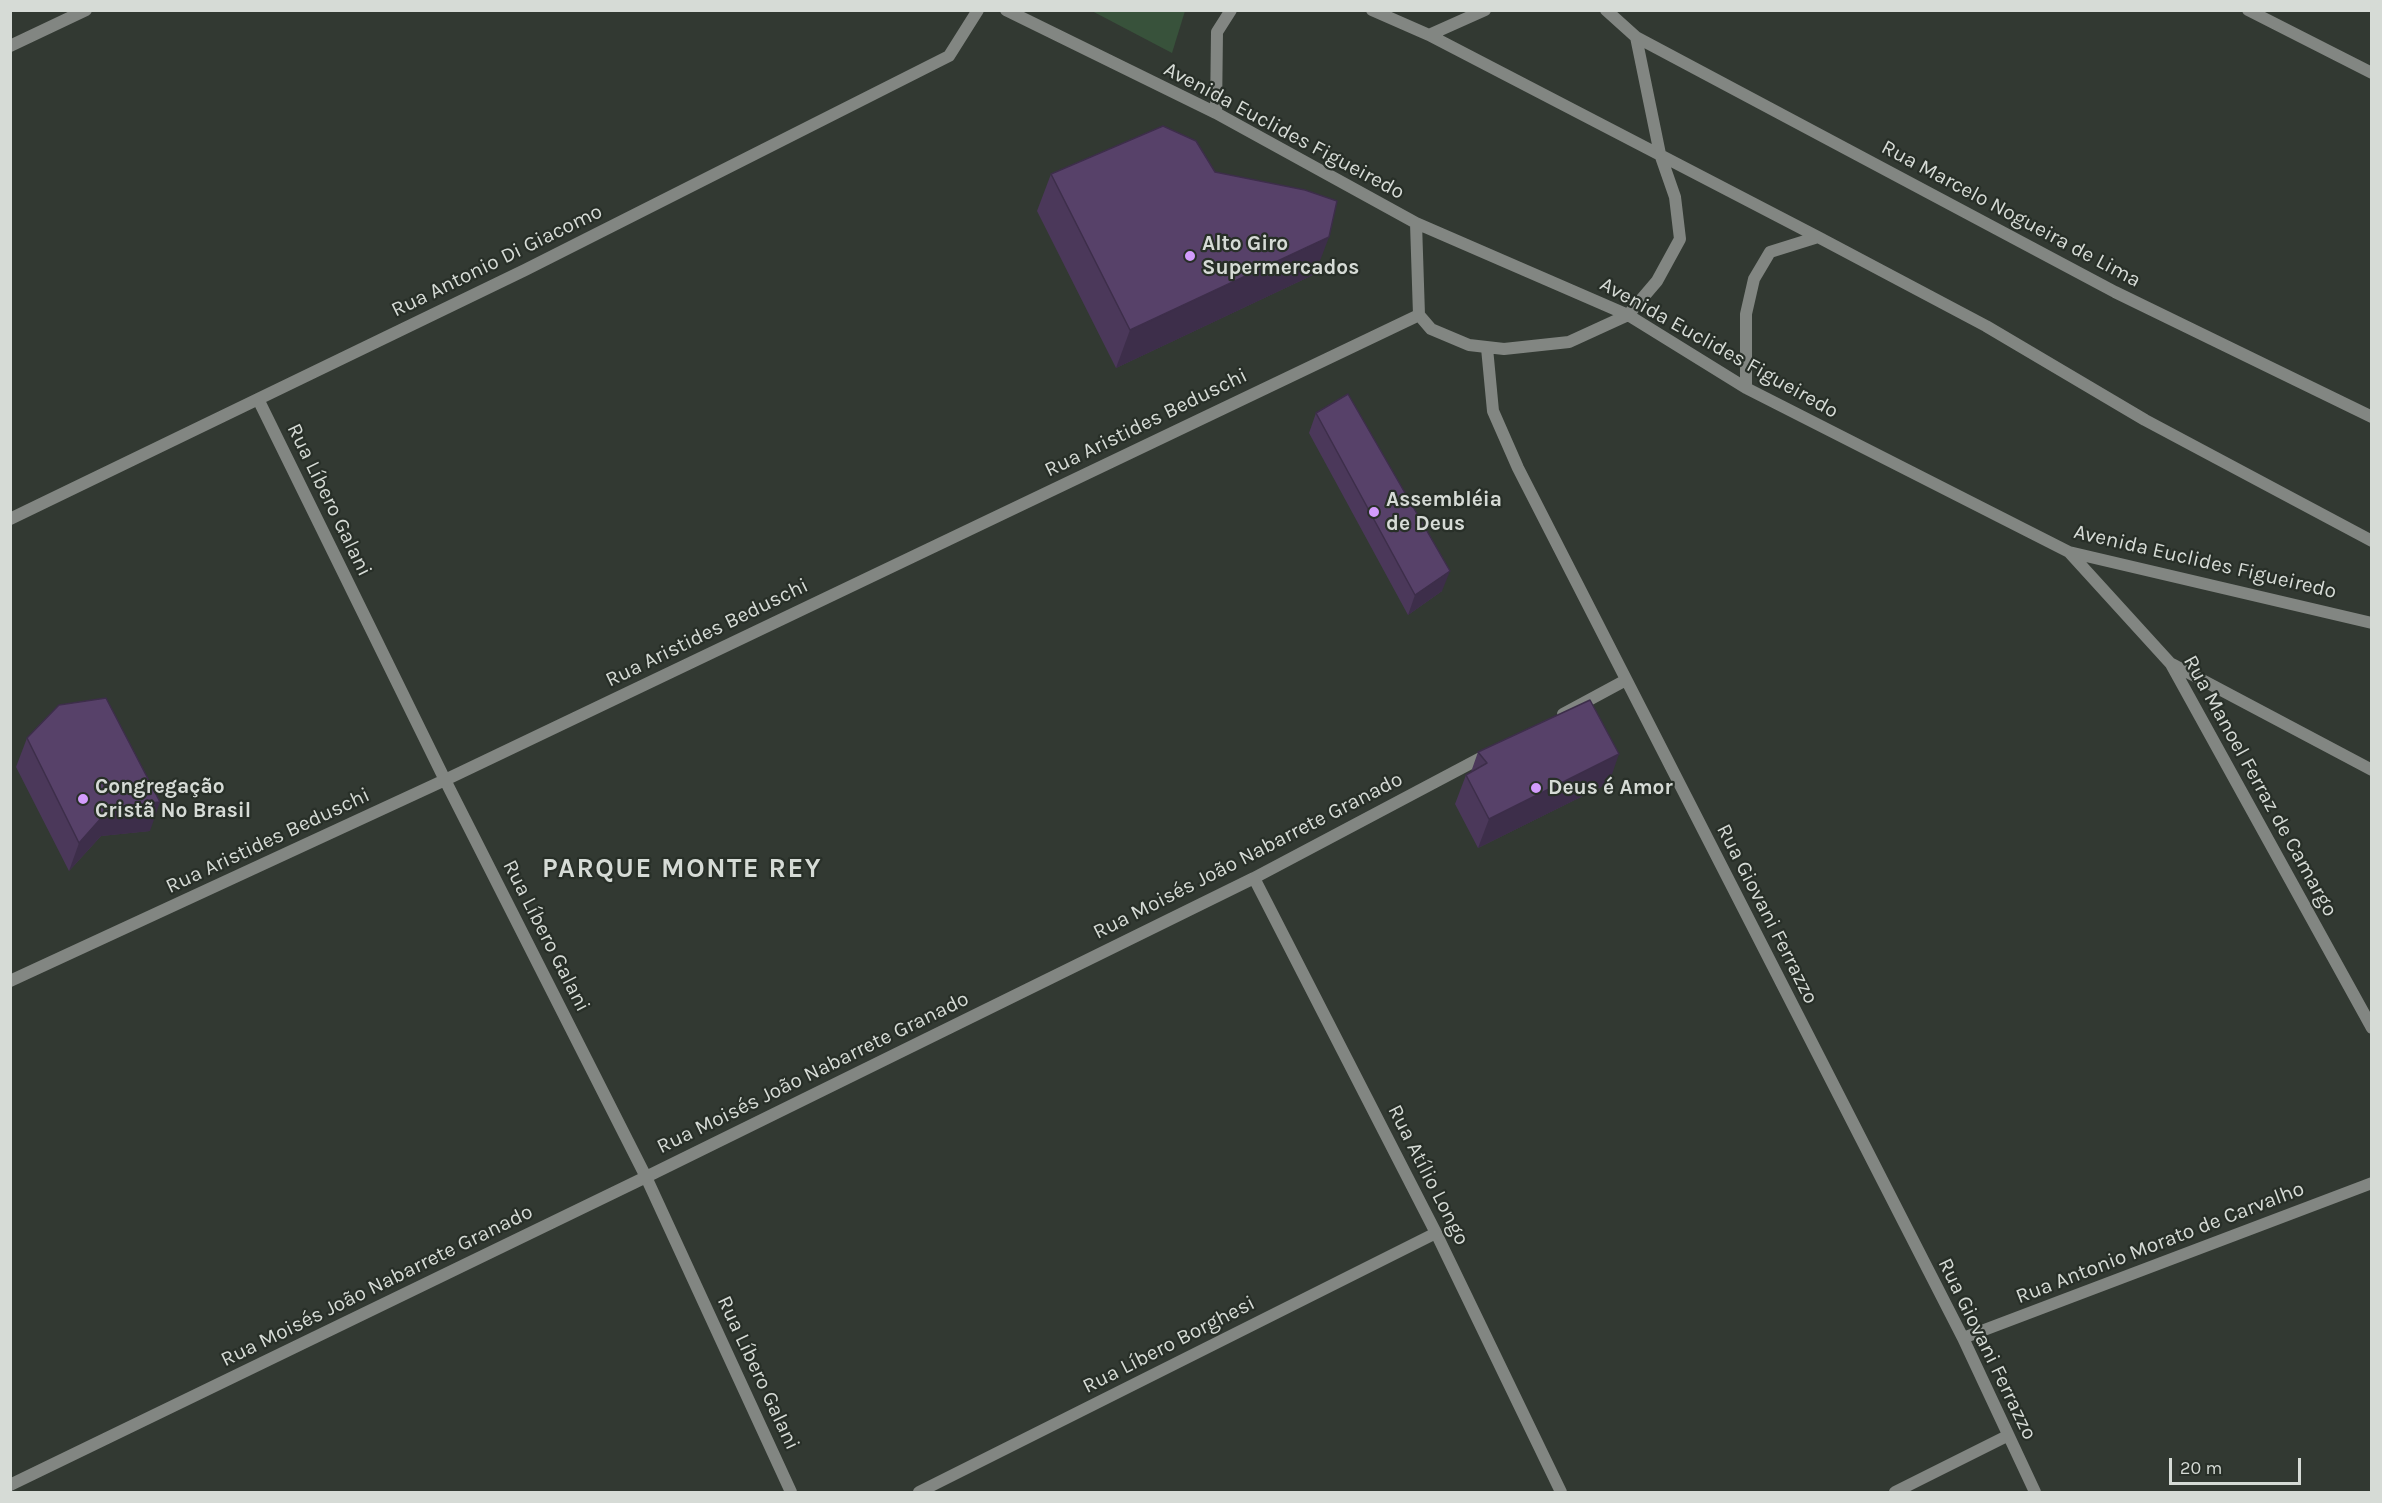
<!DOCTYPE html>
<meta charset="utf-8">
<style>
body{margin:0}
#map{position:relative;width:2382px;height:1503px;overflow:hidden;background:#323932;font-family:Karla,sans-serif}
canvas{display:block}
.frame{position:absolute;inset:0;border:12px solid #d6dbd6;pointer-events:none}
.scale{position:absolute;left:2169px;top:1458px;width:132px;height:27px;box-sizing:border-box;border:3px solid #d6dbd6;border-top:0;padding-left:8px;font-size:18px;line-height:21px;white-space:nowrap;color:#d6dbd6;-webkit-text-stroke:4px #282f28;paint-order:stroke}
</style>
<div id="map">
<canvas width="2382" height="1503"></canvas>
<div class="frame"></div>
<div class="scale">20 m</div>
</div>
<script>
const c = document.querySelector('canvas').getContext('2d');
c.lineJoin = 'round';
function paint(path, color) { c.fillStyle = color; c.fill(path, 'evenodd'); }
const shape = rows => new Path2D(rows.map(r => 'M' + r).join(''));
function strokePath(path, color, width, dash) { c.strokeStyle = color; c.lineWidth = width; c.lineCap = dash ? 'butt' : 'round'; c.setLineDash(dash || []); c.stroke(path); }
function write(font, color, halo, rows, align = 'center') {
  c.font = font + ' Karla,sans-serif'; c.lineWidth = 4.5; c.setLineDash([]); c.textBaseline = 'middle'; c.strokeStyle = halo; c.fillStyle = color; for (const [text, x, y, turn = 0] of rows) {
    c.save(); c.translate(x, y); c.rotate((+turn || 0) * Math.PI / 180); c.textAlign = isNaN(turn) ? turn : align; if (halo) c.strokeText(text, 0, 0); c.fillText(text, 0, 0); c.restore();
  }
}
paint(shape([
 [1092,11,1185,11,1172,53]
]), '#38523b');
strokePath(shape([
 [1006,10,1216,113,1416,223,1628,315,1746,388,2069,552,2372,623],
 [1372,10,1429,35,1818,237,1986,326,2145,420,2372,541],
 [2248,10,2372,73],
 [1429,35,1485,10],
 [1636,37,2115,292,2372,417],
 [10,46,86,10],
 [1216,113,1217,32,1231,10],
 [1416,223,1419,315,1431,329,1469,345,1504,349,1569,342,1628,315,1657,281,1680,239,1675,197,1660,154,1636,37,1606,10],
 [1487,348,1493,411,1518,468,1963,1338,2035,1492],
 [1746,388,1746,314,1754,279,1770,252,1818,237],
 [258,399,445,780,646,1177,791,1492],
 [10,519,525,270,949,56,978,10],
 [2069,552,2171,664,2372,1028],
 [2172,664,2372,770],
 [1563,714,1626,680],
 [1254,878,1436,1233,1561,1492],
 [10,981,445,780,1419,315],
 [1963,1338,2372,1183],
 [10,1485,646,1177,1254,878,1490,753],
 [919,1492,1436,1233],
 [1895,1492,2007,1436]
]), '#828682', 12);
paint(shape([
 [1215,172,1315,274,1116,368,1037,211,1051,174],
 [1316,413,1442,591,1408,615,1309,433],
 [27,738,150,831,101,836,69,871,16,767],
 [1478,752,1609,783,1478,848,1455,804,1466,775,1471,772]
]), '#4b385a');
paint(shape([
 [1329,237,1315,274,1116,368,1130,330],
 [1450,571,1442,591,1408,615,1415,595],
 [1619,754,1609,783,1478,848,1489,819],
 [160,802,150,831,101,836,69,871,79,843,111,807]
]), '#3d2e4a');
const building = shape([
 [1163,126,1196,141,1215,172,1305,190,1337,201,1329,237,1130,330,1051,174,1163,126],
 [1348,394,1450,571,1415,595,1316,413,1348,394],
 [106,698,160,802,111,807,79,843,27,738,59,705,106,698],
 [1590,700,1619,754,1489,819,1466,775,1487,763,1478,752,1590,700]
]);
paint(building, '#574169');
strokePath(building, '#3d2e4a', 1.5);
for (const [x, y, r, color] of [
 [1190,256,6,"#d39cfc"],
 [1374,512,6,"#d39cfc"],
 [1536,788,6,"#d39cfc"],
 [83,799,6,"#d39cfc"]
]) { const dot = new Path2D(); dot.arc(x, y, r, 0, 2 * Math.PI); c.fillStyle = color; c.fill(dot); strokePath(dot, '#282f28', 2); }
write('21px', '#d6dbd6', '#282f28', [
 ["Avenida Euclides Figueiredo",1284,131,28],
 ["Rua Marcelo Nogueira de Lima",2011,214,28],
 ["Rua Antonio Di Giacomo",497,261,-26],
 ["Avenida Euclides Figueiredo",1719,348,29],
 ["Rua Aristides Beduschi",1146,423,-26],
 ["Rua Líbero Galani",329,500,64],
 ["Avenida Euclides Figueiredo",2205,562,13],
 ["Rua Aristides Beduschi",707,633,-26],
 ["Rua Manoel Ferraz de Camargo",2260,786,61],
 ["Rua Aristides Beduschi",268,841,-25],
 ["Rua Moisés João Nabarrete Granado",1248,856,-27],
 ["Rua Giovani Ferrazzo",1767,914,63],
 ["Rua Líbero Galani",546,936,63],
 ["Rua Moisés João Nabarrete Granado",813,1073,-26],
 ["Rua Atílio Longo",1428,1175,63],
 ["Rua Antonio Morato de Carvalho",2160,1243,-21],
 ["Rua Moisés João Nabarrete Granado",377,1286,-26],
 ["Rua Líbero Borghesi",1169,1345,-27],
 ["Rua Giovani Ferrazzo",1987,1349,64],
 ["Rua Líbero Galani",758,1373,65]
]);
write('bold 21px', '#d6dbd6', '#282f28', [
 ["Alto Giro",1202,244],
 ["Supermercados",1202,268],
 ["Assembléia",1386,500],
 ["de Deus",1386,524],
 ["Congregação",95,787],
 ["Cristã No Brasil",95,811],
 ["Deus é Amor",1548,788]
], 'left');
c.letterSpacing = '1.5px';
write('bold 27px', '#d6dbd6', '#282f28', [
 ["PARQUE MONTE REY",682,869]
]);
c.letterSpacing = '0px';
</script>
